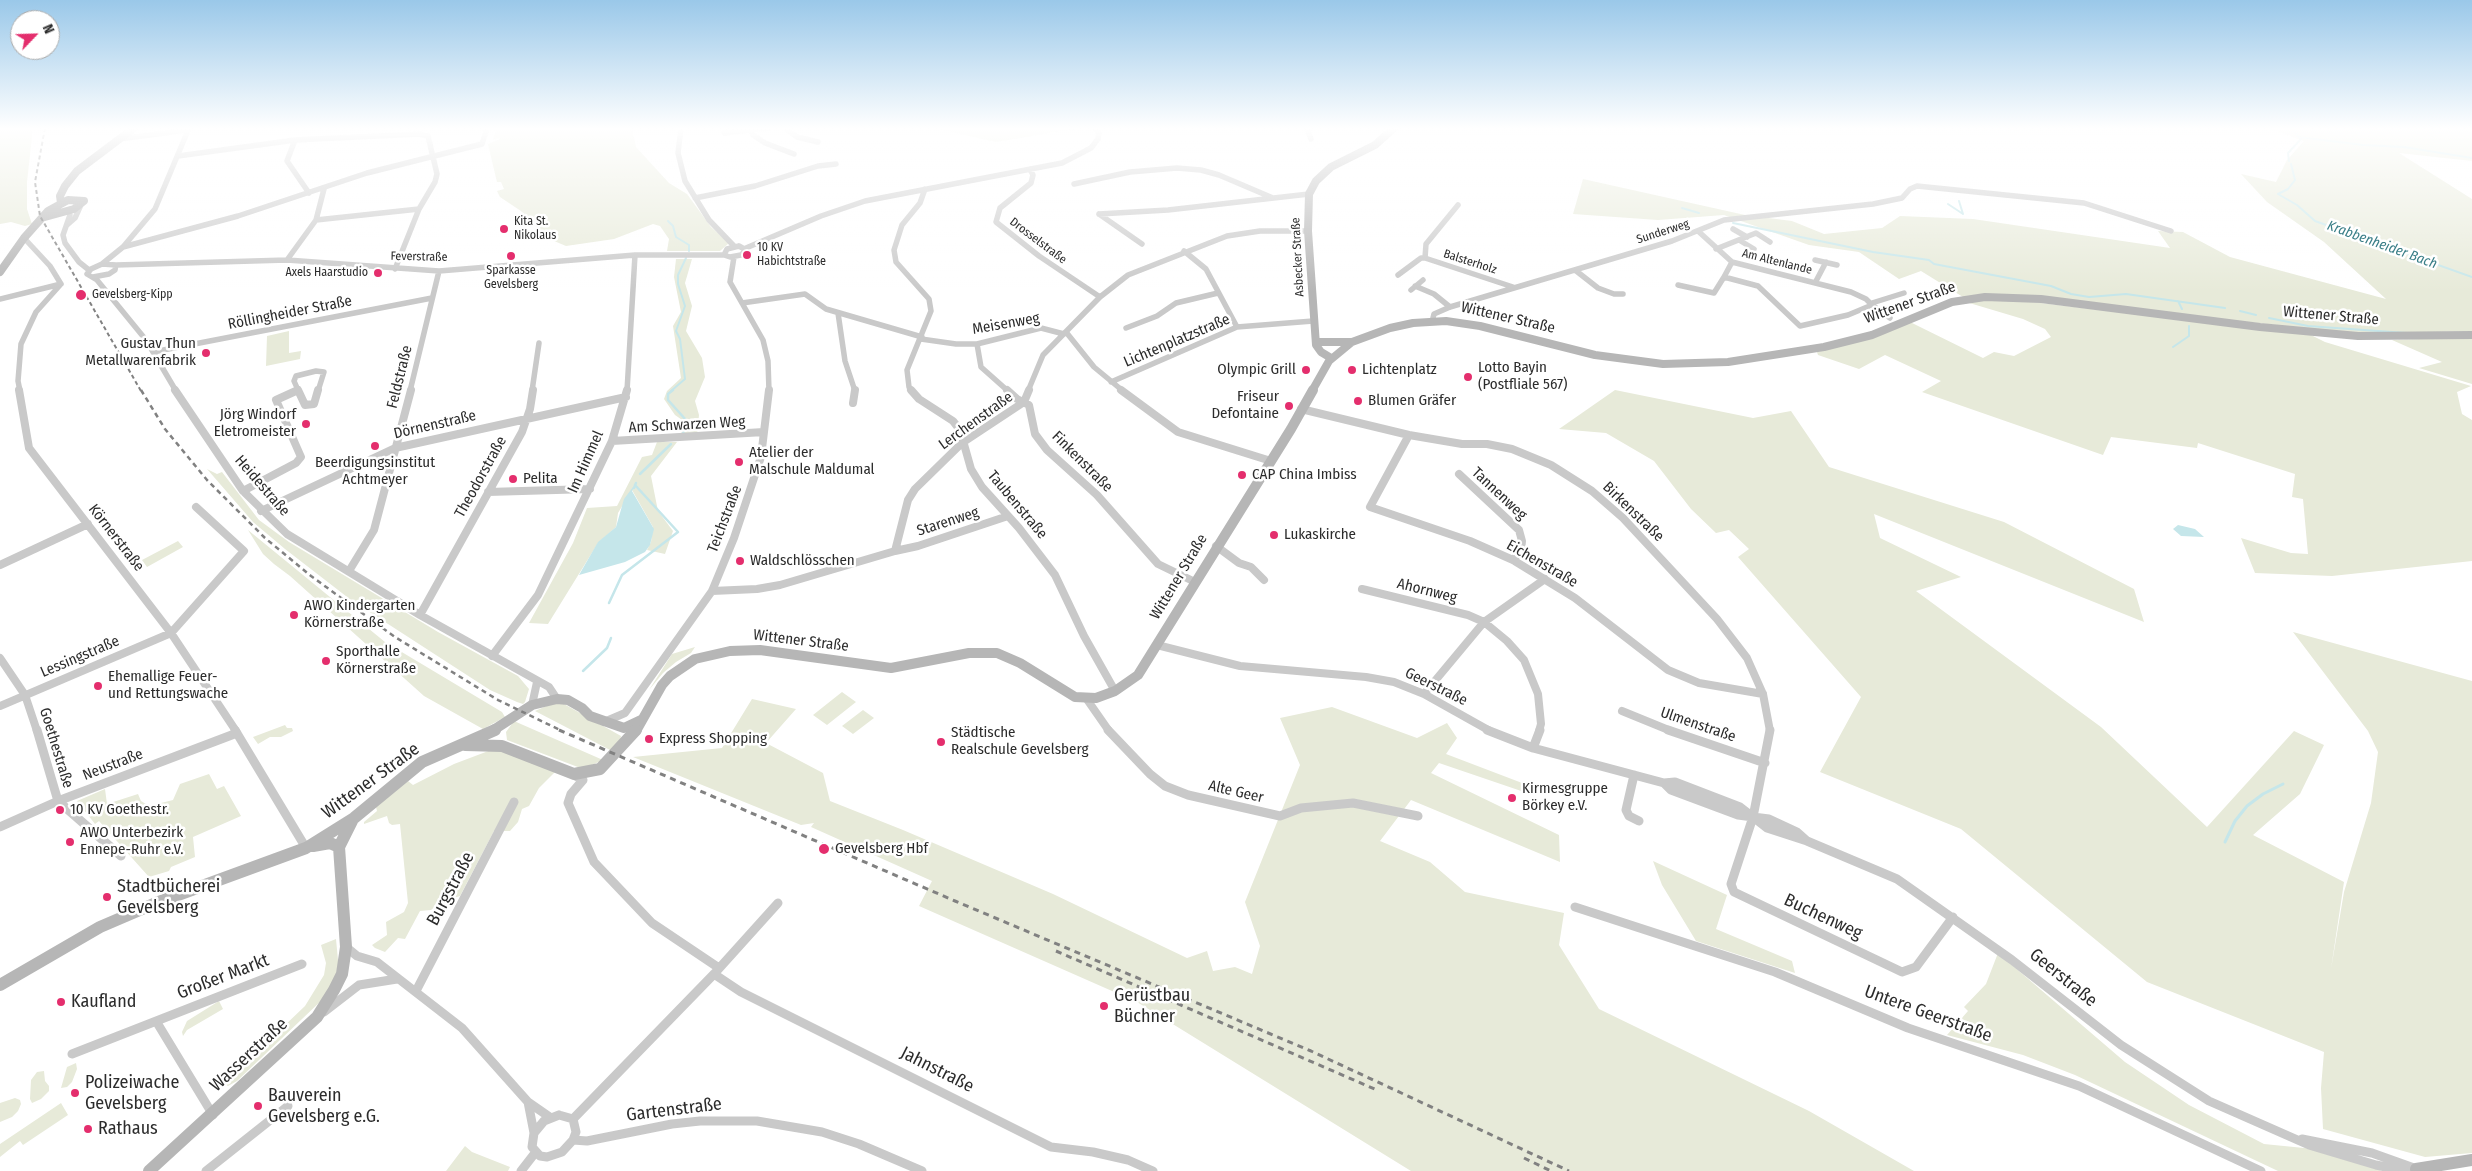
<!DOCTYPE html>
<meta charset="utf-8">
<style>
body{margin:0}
#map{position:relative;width:2472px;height:1171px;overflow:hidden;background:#fff;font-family:"Fira Sans Condensed",sans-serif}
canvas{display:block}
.north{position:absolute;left:10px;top:10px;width:50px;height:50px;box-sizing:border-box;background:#fff;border:1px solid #ababab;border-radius:50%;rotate:66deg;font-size:14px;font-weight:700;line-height:20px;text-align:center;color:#2c2c2c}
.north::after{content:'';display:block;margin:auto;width:18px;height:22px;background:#e42e6d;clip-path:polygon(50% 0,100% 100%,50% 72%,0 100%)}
</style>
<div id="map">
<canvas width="2472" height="1171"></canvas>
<div class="north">N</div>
</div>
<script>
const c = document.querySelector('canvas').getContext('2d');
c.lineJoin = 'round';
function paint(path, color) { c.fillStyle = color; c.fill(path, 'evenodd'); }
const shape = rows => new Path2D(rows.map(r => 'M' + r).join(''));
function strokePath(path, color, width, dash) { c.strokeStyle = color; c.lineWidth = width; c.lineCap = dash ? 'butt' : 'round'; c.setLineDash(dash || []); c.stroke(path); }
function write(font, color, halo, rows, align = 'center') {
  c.font = font + ' "Fira Sans Condensed",sans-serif'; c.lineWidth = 5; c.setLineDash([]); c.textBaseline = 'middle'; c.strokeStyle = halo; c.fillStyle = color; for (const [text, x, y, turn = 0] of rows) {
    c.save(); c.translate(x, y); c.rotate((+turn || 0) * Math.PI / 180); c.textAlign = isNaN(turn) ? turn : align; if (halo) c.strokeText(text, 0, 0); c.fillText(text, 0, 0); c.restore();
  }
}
paint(shape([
 [0,128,33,128,27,182,27,209,32,224,25,226,11,222,0,224],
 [496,128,632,128,636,147,669,183,687,194,711,227,729,243,720,251,667,251,669,239,660,226,653,224,614,239,566,246,547,238,521,211,500,197,497,191,504,189,501,182,497,182,496,178,488,144,500,139,499,138,493,140],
 [933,128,1080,128,996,142],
 [2268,128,2472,129,2472,161,2399,153,2472,199,2472,331,2360,334,1987,294,1963,297,1921,271,1899,279,1859,252,1809,245,1724,215,1658,220,1573,214,1583,179,1745,215,1792,221,1824,234,1882,228,1900,216,1973,219,2170,248,2158,231,2183,232,2230,257,2386,299,2324,242,2267,202,2241,174,2276,182,2287,160,2304,141],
 [676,259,692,259,685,283,692,306,686,331,702,358,705,377,695,401,699,415,697,435,676,437,682,432,685,422,675,415,664,399,667,391,681,378,673,326,681,312,674,277],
 [2007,299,2311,335,2325,342,2471,386,2457,392,2462,414,2472,420,2472,561,2332,576,2255,573,2241,538,2291,553,2308,554,2303,499,2292,497,2295,474,2198,443,2197,448,2111,437,2103,455,1922,392,1941,381,1885,355,1859,369,1818,355,1817,352,1865,340,1910,322,1983,358,1994,352,2014,356,2051,337,2045,329,2023,319,1966,302],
 [289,331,289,353,301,351,300,359,266,366,267,336],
 [2472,337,2472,384,2419,368,2442,362,2392,340],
 [1615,390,1753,418,1791,411,1829,467,2004,522,2134,589,2144,622,1874,514,1880,538,1961,577,1916,591,2101,727,2207,827,2294,731,2324,745,2300,794,2253,835,2344,882,2331,969,2344,892,2371,803,2378,752,2368,731,2293,632,2472,681,2472,1153,2425,1157,2323,1129,2321,1088,2324,1052,2147,982,1961,829,1820,772,1861,697,1738,557,1749,549,1729,530,1716,533,1691,509,1654,461,1606,433,1559,429],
 [657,442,677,442,651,476,658,511,673,531,665,554,647,550,651,542,653,527,632,490,633,488,618,513,616,527,598,543,548,624,529,623,573,543,587,508,617,506,642,457,652,455],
 [207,469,217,474,222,472,259,520,289,542,438,632,518,676,529,689,525,702,523,704,517,702,490,690,351,600,285,549,253,522],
 [248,530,385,642,502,712,505,717,483,729,424,696,290,576,274,564,263,554],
 [178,541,183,547,147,567,142,560],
 [695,647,691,653,676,662,663,673,649,690,672,654],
 [842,692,856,702,827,725,813,715],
 [752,699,796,709,766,743,823,773,830,801,903,830,1053,894,1187,958,1207,951,1213,971,1235,967,1252,974,1260,946,1245,902,1300,765,1280,718,1332,707,1417,738,1447,723,1457,738,1446,754,1530,786,1530,794,1439,763,1431,773,1559,835,1560,862,1411,800,1380,841,1430,862,1465,892,1564,913,1559,945,1599,1009,1809,1111,1914,1171,1411,1171,1137,1002,919,906,932,881,811,827,814,823,801,825,633,757,722,748],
 [551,704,564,704,621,736,620,741,612,751,535,711],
 [863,710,874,718,853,734,842,726],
 [514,721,603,760,583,769,507,740,506,732],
 [285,725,287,728,292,728,293,731,281,737,270,737,258,744,253,737],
 [491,750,498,750,555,772,539,788,529,806,522,809,518,822,510,831,494,831,460,896,442,902,431,910,420,911,405,939,398,938,385,952,375,948,372,945,387,935,386,922,404,912,408,903,400,824,392,825,389,823,387,816,364,824,364,822,377,811,376,807,408,781,413,785,454,764],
 [209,774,217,789,224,786,241,816,193,837,195,857,171,867,169,871,149,877,99,821,95,824,77,801,105,789,107,804,138,794,141,801,149,806,173,800,180,784],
 [1653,861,1727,895,1716,929,1792,961,1795,973,1696,941,1662,885],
 [336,939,339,971,323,999,237,1081,228,1086,220,1082,219,1079,237,1071,305,1006,324,975,326,963,321,945],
 [1998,953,2125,1062,2189,1105,2264,1144,2324,1150,2382,1171,2278,1171,2075,1075,2023,1055,1947,1035,1968,1011,1964,1007,1986,984],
 [219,1001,223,1009,187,1030,183,1036,182,1032,187,1021],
 [76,1063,77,1069,72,1082,67,1087,61,1088,67,1067],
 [44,1071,45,1081,49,1086,49,1091,41,1099,32,1103,30,1099,31,1080,37,1072],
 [15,1098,20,1100,21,1104,18,1111,12,1117,0,1122,0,1103],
 [61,1103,68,1115,23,1145,20,1141,0,1157,0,1144],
 [465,1146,472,1152,510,1167,508,1171,446,1171]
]), '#e7ead9');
paint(shape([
 [633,487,634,488,632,491,654,529,650,545,645,552,625,562,579,575,598,542,616,527,624,499],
 [2178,525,2195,529,2204,537,2181,536,2173,529]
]), '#c5e6ea');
strokePath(shape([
 [2299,137,2363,145,2404,147,2472,158],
 [2289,161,2288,153,2301,139,2290,128],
 [2291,164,2295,180,2288,189,2278,194,2297,205,2315,221,2472,277],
 [1959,201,1963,214],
 [1948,204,1963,214],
 [1682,208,1699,213],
 [668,221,673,226,676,237,689,245,689,251],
 [1733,223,1873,252,1929,260,1934,264,2051,286,2071,294,2089,297,2126,294,2225,308],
 [2178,301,2182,309],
 [2240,311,2256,315],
 [2269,318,2308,326,2406,333],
 [2173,347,2189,336,2189,326],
 [671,391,685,379,680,339,676,331,685,306,678,284,678,275,686,258]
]), '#c5e6ea', 2);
strokePath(shape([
 [673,390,668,394,668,400,686,420,687,426,683,433],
 [640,474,671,444],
 [634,488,636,483],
 [609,603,622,575,678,532,635,485],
 [583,671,607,648,611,638]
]), '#c5e6ea', 2.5);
strokePath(shape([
 [2225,842,2235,821,2247,806,2263,794,2283,784]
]), '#c5e6ea', 3);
strokePath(shape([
 [681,128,678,153,685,181,709,220,734,246],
 [785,128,797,137,818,142],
 [1310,128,1308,131,1311,139],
 [751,130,753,135,765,143,794,154],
 [724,133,768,128],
 [119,139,187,130],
 [295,140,287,161,309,193],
 [178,156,295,140,419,134,428,136,437,174,435,182,419,209,395,269],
 [1030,169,1033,175,1031,183,1000,208,996,222,1039,256,1100,297],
 [1074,184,1130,172,1177,168,1201,170,1219,175,1273,198],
 [695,198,755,186,818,166,836,164],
 [1458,205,1426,244,1425,258,1513,287],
 [68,211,70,215,63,235,65,243,79,262,89,270],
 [1099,214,1168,210,1309,194],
 [1099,214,1142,244],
 [316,220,419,209],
 [67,225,75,218,80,207],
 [1733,229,1747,237],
 [1698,231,1732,262],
 [24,238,50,266,61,284],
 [1739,240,1754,249],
 [739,246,746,250,741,255,730,257,724,255,727,249,739,246],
 [123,247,238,216,367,173,482,144,487,128],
 [746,248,821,216,865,201,1062,163,1091,148,1098,139,1099,132,1094,128],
 [1716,249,1756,233,1770,242],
 [1184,251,1206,269,1237,327],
 [734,257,730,282,763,340,768,361,769,391],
 [287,260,316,220,324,189],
 [1815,260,1837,265],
 [1732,262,1851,292,1866,299,1872,305,1848,315,1800,326,1758,286,1724,277,1732,262],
 [102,264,123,247,155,209,189,128],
 [116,265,287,260,439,271,635,255,724,255],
 [1575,270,1598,288,1614,294,1623,294],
 [1398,275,1421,258,1425,258],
 [93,277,109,274,115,270,116,265,102,264,91,269,87,274,97,280,146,340,176,391],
 [1815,283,1826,262],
 [1678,285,1714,293,1724,277],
 [1415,286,1434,294,1450,307],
 [1411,290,1423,280],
 [0,299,61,284],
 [742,303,805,294,826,309,922,337],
 [1872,303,1904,293],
 [1872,305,1890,318],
 [838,313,845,361,855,391],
 [1432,322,1434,314,1450,307,1672,241,1724,220,1873,204,1902,198,1910,189,1917,186,2084,203,2171,231],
 [1126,328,1157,316,1176,303,1218,293],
 [1066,332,1094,367,1123,391],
 [921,339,956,344,977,344,1041,328,1064,334],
 [977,344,981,367,1008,391],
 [153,352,432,298],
 [1111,382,1237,327,1313,321],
 [298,390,294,381,296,376,316,371,324,372,318,391],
 [20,391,18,381,21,344,36,312,61,284],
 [296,391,298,390],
 [410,391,439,271],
 [532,391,539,343],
 [627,391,635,255],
 [912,391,909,387,907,370,931,311,929,299,896,262,894,250,902,225,920,203,925,189],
 [1028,391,1043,355,1100,297,1128,275,1227,236,1260,231,1308,231]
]), '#c9c9c9', 5.5);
strokePath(shape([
 [19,390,29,448,171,633,236,731],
 [175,390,243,491,287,534,420,615,549,687,557,699],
 [298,390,305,405,314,404,318,390],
 [911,390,919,399,953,421,960,430,971,469,982,487,1019,528,1055,575,1084,636,1115,691],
 [1007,390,1017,399,1029,405,1035,434,1047,450,1097,495,1158,564,1195,582],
 [1121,390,1178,432,1271,461],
 [853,403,855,390],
 [1301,409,1409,435,1462,444,1487,444,1512,449,1551,465,1592,491,1623,518,1717,619,1747,658,1763,694,1770,731],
 [1409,435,1370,507,1470,541,1513,560,1575,598,1668,670,1699,683,1763,694],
 [612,441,764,432],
 [1459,474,1519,530,1522,541,1521,551,1513,560],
 [243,491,296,463,301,457,276,400,298,390],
 [488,492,590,489],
 [261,511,395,448,626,397],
 [1216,546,1239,563,1251,567,1264,580],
 [895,551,918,546,1008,516],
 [0,565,88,524],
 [349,571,374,530,411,390],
 [1362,589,1468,615,1484,622,1507,641,1524,660,1538,694,1541,724,1539,731],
 [712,591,757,589,780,585,895,551,908,500,915,489,962,443,1024,402,1029,390],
 [420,615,522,432,530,409,533,390],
 [1157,645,1240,666,1366,677,1394,682,1424,694,1490,731],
 [492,656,538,595,612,441,627,390],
 [0,658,25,695,37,731],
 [1424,694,1484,622,1545,579],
 [1086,698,1109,731],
 [532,705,537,682],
 [0,706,171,633,244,551,196,507],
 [1622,711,1671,731],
 [604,722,625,713,712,591,734,538,761,457,769,390]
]), '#c9c9c9', 8);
strokePath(shape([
 [37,730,58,801,121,856],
 [235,730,306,848],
 [1108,730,1150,774,1165,786,1188,795,1280,816,1301,808,1353,803,1418,816],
 [1487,730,1533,748,1664,783,1675,782,1740,807,1753,817,1769,819,1797,832,1806,840],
 [1668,730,1765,763],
 [1770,730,1753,817,1731,884,1734,892,1902,972,1916,967,1953,917],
 [1533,748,1540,730],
 [574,775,583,780,571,794,568,803,594,862,652,923,719,968],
 [1634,775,1626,810,1629,816,1639,821],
 [1664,783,1671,790,1738,815,1753,817,1767,828,1807,841,1897,879,2012,960,2121,1045,2209,1101,2309,1145,2376,1165,2399,1170,2416,1169],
 [0,827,58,801,237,733],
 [1575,907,1775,972,1908,1028,2079,1086,2261,1171],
 [346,947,357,956,377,962,462,1028,528,1102,551,1118],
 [714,974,741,992,1051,1147,1093,1152,1128,1160,1153,1171],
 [416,991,514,802],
 [324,1012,359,985,397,979],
 [156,1021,213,1115],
 [72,1054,302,964],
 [528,1102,534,1133],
 [559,1115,573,1119,576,1132,573,1140,562,1152,547,1157,540,1156,532,1147,534,1133,544,1121,559,1115],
 [573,1119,714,974,778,903],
 [2302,1139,2372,1153,2414,1168],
 [573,1140,587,1141,672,1124,700,1121,757,1121,822,1132,859,1144,922,1171],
 [206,1171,288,1106],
 [521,1171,535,1153]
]), '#c9c9c9', 9);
strokePath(shape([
 [61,203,60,196,65,186,77,171,134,128],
 [0,272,24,238,48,211,68,200,84,201,74,209,45,217],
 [1320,342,1352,342],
 [1331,358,1321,352,1316,345,1308,231,1309,194,1316,181,1331,167,1375,145,1394,128],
 [1312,391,1329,361,1352,342,1390,328,1413,323,1446,321,1480,326,1595,355,1663,364,1728,362,1824,347,1872,335,1952,302,1985,297,2041,299,2260,327,2358,336,2472,335]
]), '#b6b6b6', 8);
strokePath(shape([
 [492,731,532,705,557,699,568,700,582,708,590,716,624,728,641,720],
 [636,731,662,685,670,676,695,659,730,651,760,650,891,668,969,653,997,653,1020,663,1075,697,1096,698,1115,691,1138,675,1291,429,1313,390]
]), '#b6b6b6', 10);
strokePath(shape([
 [465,745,502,746,574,774,600,769,636,730],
 [313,846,330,843,339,847],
 [0,985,100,927,156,903,306,848,354,818,422,762,495,730],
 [2416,1169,2472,1160],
 [149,1171,317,1017,334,990,342,974,346,947,339,847,352,821]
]), '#b6b6b6', 12);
strokePath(shape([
 [45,128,35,182,40,216,141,391]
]), '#818181', 2, [4, 3]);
strokePath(shape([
 [141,390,165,429,207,480,265,538,311,576,395,637,498,700,562,731]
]), '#818181', 2.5, [5, 4]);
strokePath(shape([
 [559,730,955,901,1311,1051,1569,1171],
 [1056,951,1377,1090],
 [1524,1158,1551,1171]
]), '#818181', 3, [6, 5]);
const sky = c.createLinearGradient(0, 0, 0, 292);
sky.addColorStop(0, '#9ac8e9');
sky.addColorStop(0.44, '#fff');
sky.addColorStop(1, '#ffffff00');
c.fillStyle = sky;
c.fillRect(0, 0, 2472, 292);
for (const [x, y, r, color] of [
 [504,229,5,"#e42e6d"],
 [747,255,5,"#e42e6d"],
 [511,256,5,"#e42e6d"],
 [378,273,5,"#e42e6d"],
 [81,295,6,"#e42e6d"],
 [206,353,5,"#e42e6d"],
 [1306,370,5,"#e42e6d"],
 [1352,370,5,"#e42e6d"],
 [1468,377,5,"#e42e6d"],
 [1358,401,5,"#e42e6d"],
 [1289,406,5,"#e42e6d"],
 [306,424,5,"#e42e6d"],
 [375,446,5,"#e42e6d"],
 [739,462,5,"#e42e6d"],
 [1242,475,5,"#e42e6d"],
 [513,479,5,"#e42e6d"],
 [1274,535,5,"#e42e6d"],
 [740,561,5,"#e42e6d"],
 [294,615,5,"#e42e6d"],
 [326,661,5,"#e42e6d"],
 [98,686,5,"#e42e6d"],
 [649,739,5,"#e42e6d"],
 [941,742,5,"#e42e6d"],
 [1512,798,5,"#e42e6d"],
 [60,810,5,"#e42e6d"],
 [70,842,5,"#e42e6d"],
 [824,849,6,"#e42e6d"],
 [107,897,5,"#e42e6d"],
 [61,1002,5,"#e42e6d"],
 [1104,1006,5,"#e42e6d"],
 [75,1093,5,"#e42e6d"],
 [258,1106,5,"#e42e6d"],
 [88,1129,5,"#e42e6d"]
]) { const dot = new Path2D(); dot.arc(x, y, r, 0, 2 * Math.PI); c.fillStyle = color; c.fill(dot); strokePath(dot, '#fff', 2); }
write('12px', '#2c2c2c', '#fff', [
 ["Kita St.",514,222],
 ["Nikolaus",514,236],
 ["10 KV",757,248],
 ["Habichtstraße",757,262],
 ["Sparkasse",511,271,"center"],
 ["Gevelsberg",511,285,"center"],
 ["Axels Haarstudio",368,273,"right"],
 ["Gevelsberg-Kipp",92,295]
], 'left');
write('12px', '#2c2c2c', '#fff', [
 ["Sunderweg",1663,232,-18],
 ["Drosselstraße",1038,241,37],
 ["Feverstraße",419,257,1],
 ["Asbecker Straße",1298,257,-93],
 ["Balsterholz",1470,262,18],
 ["Am Altenlande",1777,262,14]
]);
write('italic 14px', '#397e87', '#fff', [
 ["Krabbenheider Bach",2382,245,20]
]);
write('15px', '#2c2c2c', '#fff', [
 ["Wittener Straße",1910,303,-20],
 ["Röllingheider Straße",290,313,-11],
 ["Wittener Straße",2331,316,5],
 ["Wittener Straße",1508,318,13],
 ["Meisenweg",1006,324,-10],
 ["Lichtenplatzstraße",1177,341,-23],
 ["Feldstraße",400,377,-76],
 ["Lerchenstraße",976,421,-36],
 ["Dörnenstraße",435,425,-13],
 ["Am Schwarzen Weg",687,425,-3],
 ["Im Himmel",586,462,-66],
 ["Finkenstraße",1082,462,45],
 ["Theodorstraße",481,477,-61],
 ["Heidestraße",262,486,49],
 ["Tannenweg",1499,494,43],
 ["Taubenstraße",1017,505,50],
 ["Birkenstraße",1633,512,44],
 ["Teichstraße",725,519,-69],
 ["Starenweg",948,522,-18],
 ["Körnerstraße",116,538,52],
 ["Eichenstraße",1542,564,30],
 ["Wittener Straße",1179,577,-59],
 ["Ahornweg",1427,591,14],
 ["Wittener Straße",801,641,7],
 ["Lessingstraße",80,657,-23],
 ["Geerstraße",1436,687,26],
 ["Ulmenstraße",1698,725,19],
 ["Goethestraße",56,748,73],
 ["Neustraße",113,765,-21],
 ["Alte Geer",1236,792,13]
]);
write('15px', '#2c2c2c', '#fff', [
 ["Gustav Thun",196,344,"right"],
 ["Metallwarenfabrik",196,361,"right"],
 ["Lotto Bayin",1478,368],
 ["(Postfliale 567)",1478,385],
 ["Olympic Grill",1296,370,"right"],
 ["Lichtenplatz",1362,370],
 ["Friseur",1279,397,"right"],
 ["Defontaine",1279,414,"right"],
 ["Blumen Gräfer",1368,401],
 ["Jörg Windorf",296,415,"right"],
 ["Eletromeister",296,432,"right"],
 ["Atelier der",749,453],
 ["Malschule Maldumal",749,470],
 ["Beerdigungsinstitut",375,463,"center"],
 ["Achtmeyer",375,480,"center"],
 ["CAP China Imbiss",1252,475],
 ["Pelita",523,479],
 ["Lukaskirche",1284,535],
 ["Waldschlösschen",750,561],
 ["AWO Kindergarten",304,606],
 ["Körnerstraße",304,623],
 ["Sporthalle",336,652],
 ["Körnerstraße",336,669],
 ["Ehemallige Feuer-",108,677],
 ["und Rettungswache",108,694],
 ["Städtische",951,733],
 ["Realschule Gevelsberg",951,750],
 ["Express Shopping",659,739],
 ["Kirmesgruppe",1522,789],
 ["Börkey e.V.",1522,806],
 ["10 KV Goethestr.",70,810],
 ["AWO Unterbezirk",80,833],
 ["Ennepe-Ruhr e.V.",80,850],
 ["Gevelsberg Hbf",835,849]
], 'left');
write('18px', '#2c2c2c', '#fff', [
 ["Wittener Straße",371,781,-36],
 ["Burgstraße",451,889,-62],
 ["Buchenweg",1823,917,25],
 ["Großer Markt",223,977,-21],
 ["Geerstraße",2063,978,39],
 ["Untere Geerstraße",1928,1014,20],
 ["Wasserstraße",249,1055,-43],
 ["Jahnstraße",937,1070,27],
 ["Gartenstraße",674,1110,-7]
]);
write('18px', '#2c2c2c', '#fff', [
 ["Stadtbücherei",117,887],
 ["Gevelsberg",117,908],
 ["Gerüstbau",1114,996],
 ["Büchner",1114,1017],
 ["Kaufland",71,1002],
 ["Polizeiwache",85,1083],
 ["Gevelsberg",85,1104],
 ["Bauverein",268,1096],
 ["Gevelsberg e.G.",268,1117],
 ["Rathaus",98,1129]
], 'left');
</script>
